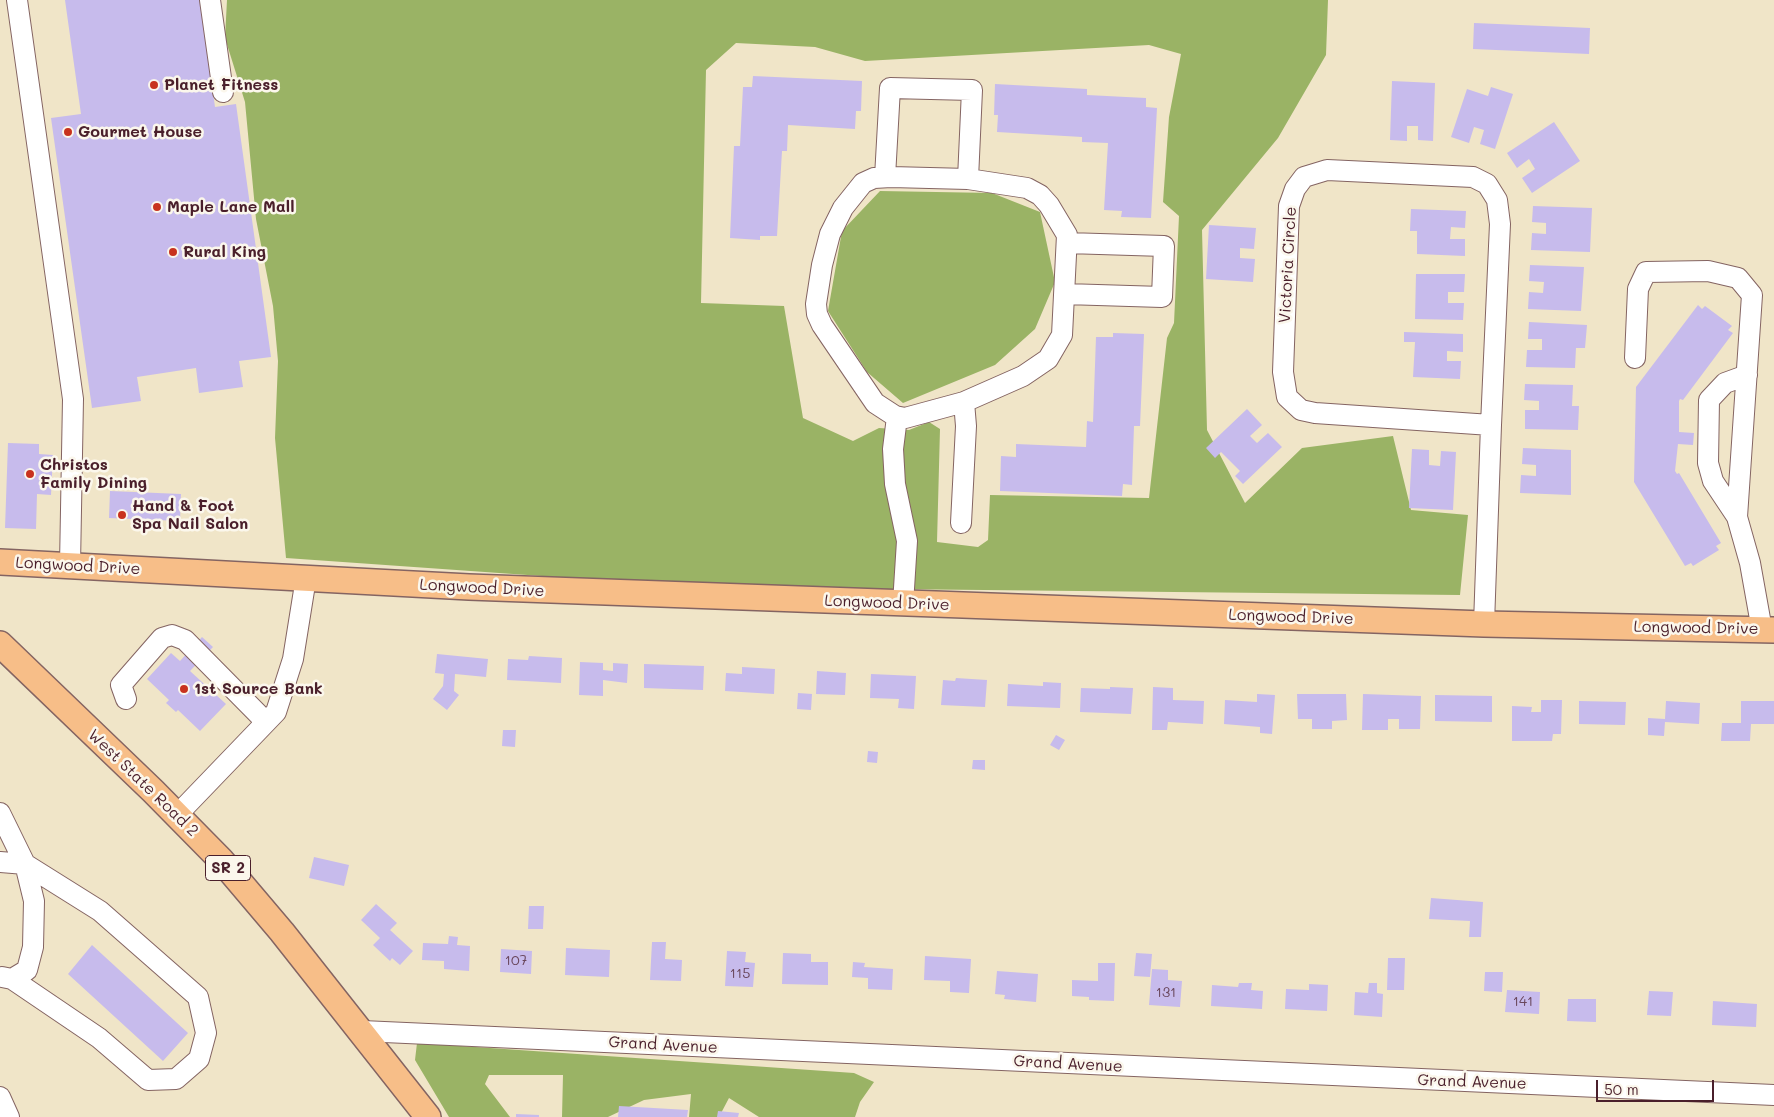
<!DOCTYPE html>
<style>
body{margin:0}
#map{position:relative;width:1774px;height:1117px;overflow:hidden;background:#f0e5c8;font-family:Mali,sans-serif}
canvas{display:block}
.scale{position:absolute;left:1596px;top:1080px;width:118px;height:22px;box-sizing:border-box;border:2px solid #4a1f2b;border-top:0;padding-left:6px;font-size:15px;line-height:18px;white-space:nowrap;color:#4a1f2b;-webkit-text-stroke:4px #fbf7ec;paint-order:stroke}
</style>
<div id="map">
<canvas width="1774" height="1117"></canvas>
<div class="scale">50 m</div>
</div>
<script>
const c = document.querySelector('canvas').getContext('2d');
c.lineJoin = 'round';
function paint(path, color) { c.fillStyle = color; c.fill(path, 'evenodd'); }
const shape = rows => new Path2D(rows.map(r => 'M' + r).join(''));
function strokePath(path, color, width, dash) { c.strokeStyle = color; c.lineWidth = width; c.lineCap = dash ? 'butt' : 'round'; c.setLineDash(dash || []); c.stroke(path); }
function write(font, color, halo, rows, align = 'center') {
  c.font = font + ' Mali,sans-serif'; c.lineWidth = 5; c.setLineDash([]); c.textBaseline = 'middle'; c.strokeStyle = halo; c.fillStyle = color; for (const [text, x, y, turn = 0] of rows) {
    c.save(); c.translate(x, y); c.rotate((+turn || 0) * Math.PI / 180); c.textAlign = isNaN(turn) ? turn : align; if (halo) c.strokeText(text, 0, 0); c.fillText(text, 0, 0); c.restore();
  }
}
paint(shape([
 [227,0,1328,0,1326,55,1278,138,1202,230,1207,430,1245,503,1302,448,1393,436,1411,510,1468,515,1460,595,698,587,286,558,275,438,278,361,273,306,256,219,245,102,225,38],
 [736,43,815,47,865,61,1149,45,1181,54,1169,117,1163,202,1179,216,1174,323,1167,338,1149,498,990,495,988,540,978,547,937,542,940,429,929,422,909,430,879,428,853,441,803,418,784,306,701,303,706,70],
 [880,191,992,193,1040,212,1055,282,1035,329,995,365,903,403,867,372,828,311,842,231],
 [417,1043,854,1073,874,1082,860,1102,855,1117,759,1117,729,1098,719,1117,689,1117,691,1094,644,1100,608,1117,562,1117,563,1075,489,1075,485,1084,510,1117,449,1117,415,1060]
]), '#9ab365');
paint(shape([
 [65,0,200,0,215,107,236,104,271,357,239,361,243,387,199,393,196,368,137,377,141,401,92,408,51,118,81,114],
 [1474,23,1590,28,1589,54,1473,49],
 [753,76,862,81,861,111,856,111,855,129,788,125,787,151,782,151,777,236,760,236,760,240,730,238,734,146,740,146,743,87,752,87],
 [1392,81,1435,83,1433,141,1418,140,1418,126,1407,126,1407,141,1390,140],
 [995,84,1087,89,1087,95,1146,98,1146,107,1157,108,1151,218,1121,217,1122,211,1104,210,1108,143,1082,142,1082,137,997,132,998,115,994,115],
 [1491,87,1513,94,1495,149,1480,144,1484,130,1474,127,1469,143,1451,137,1467,89,1488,96],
 [1554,122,1580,161,1532,193,1522,178,1535,169,1529,159,1517,168,1507,153],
 [1533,206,1592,208,1590,252,1531,250,1532,233,1546,234,1546,223,1532,222],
 [1411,209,1466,211,1465,228,1451,227,1450,239,1465,239,1465,256,1417,254,1417,231,1410,231],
 [1209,225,1256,228,1254,249,1240,248,1240,258,1255,259,1253,282,1206,279],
 [1530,265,1584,267,1581,311,1528,309,1529,292,1543,293,1544,282,1529,281],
 [1416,274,1465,274,1464,292,1448,292,1448,303,1464,303,1463,320,1415,319],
 [1698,305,1702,309,1705,306,1732,326,1728,330,1733,333,1683,400,1680,399,1679,401,1679,432,1694,433,1693,445,1678,444,1675,471,1677,474,1679,473,1721,543,1716,546,1719,550,1693,566,1691,563,1685,566,1634,482,1636,387],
 [1529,322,1587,325,1585,348,1576,348,1575,368,1526,367,1527,350,1542,350,1542,339,1528,339],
 [1404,332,1463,334,1463,352,1447,351,1447,361,1461,361,1460,379,1413,377,1415,342,1404,342],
 [1113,333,1144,334,1140,426,1134,426,1132,485,1123,484,1122,496,1000,491,1001,456,1016,457,1016,444,1086,447,1087,421,1093,422,1096,337,1113,337],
 [1525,384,1573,385,1572,406,1579,406,1578,430,1525,429,1525,410,1539,410,1539,401,1524,400],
 [1247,409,1262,425,1250,436,1257,443,1268,433,1282,447,1243,484,1235,476,1240,471,1221,452,1215,458,1206,448],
 [8,443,39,444,39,454,53,455,51,495,37,494,36,529,5,528],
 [1523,448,1571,450,1571,495,1520,493,1521,475,1536,476,1536,465,1522,464],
 [1412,449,1429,450,1429,465,1440,466,1441,451,1456,452,1453,510,1409,508],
 [110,491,181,494,180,521,109,518],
 [202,637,213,647,190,671,226,704,200,731,178,710,176,712,166,703,169,700,147,679,171,653,180,661],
 [437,654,488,659,486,677,455,674,454,691,459,695,447,710,433,699,443,686,444,674,435,673],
 [529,656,562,658,561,683,507,680,508,659,528,660],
 [580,662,603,663,603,670,613,671,613,663,628,664,627,683,603,680,603,696,579,695],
 [644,664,704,666,703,690,644,688],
 [742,667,775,669,774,694,725,691,726,673,742,674],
 [817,671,846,673,845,695,816,694],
 [871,674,916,676,914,709,898,708,899,699,870,698],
 [956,678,987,680,985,707,941,705,943,680,955,681],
 [1043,682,1061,683,1060,708,1007,706,1008,684,1043,686],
 [1110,687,1133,688,1131,714,1080,712,1081,688,1110,689],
 [1153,687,1173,688,1173,700,1204,701,1203,724,1168,722,1167,730,1152,730],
 [798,693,812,694,811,710,797,709],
 [1257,694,1275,695,1272,734,1260,733,1260,727,1224,724,1225,700,1257,702],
 [1297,694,1346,694,1347,720,1332,721,1332,729,1312,729,1312,719,1298,719],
 [1363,694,1421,696,1420,729,1399,729,1399,719,1388,719,1388,730,1362,730],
 [1435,695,1492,696,1492,722,1435,721],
 [1541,700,1562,700,1561,734,1553,734,1552,741,1512,741,1512,706,1532,707,1531,712,1541,712],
 [1579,701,1626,702,1625,725,1579,724],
 [1666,701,1700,703,1699,724,1665,722,1664,736,1648,735,1648,718,1665,719],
 [1741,701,1774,701,1774,724,1751,724,1750,741,1721,741,1722,723,1741,723],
 [503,730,516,730,515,747,502,746],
 [1056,735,1065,740,1059,750,1050,745],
 [868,751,878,752,877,763,867,762],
 [973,760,985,760,985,770,972,769],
 [314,857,349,865,344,886,309,878],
 [1431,898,1483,902,1481,937,1469,937,1470,921,1429,919],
 [376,904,397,923,390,930,413,951,400,965,392,958,390,961,373,945,380,938,361,920],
 [529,906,544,906,543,929,528,929],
 [449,936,458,937,457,945,470,946,469,971,444,969,444,961,422,960,423,943,448,944],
 [652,942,666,942,665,959,682,960,681,981,650,980],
 [92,945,188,1033,163,1061,68,974],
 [566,948,610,950,609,977,565,975],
 [501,949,532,951,531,974,500,972],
 [727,951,746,952,745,962,755,963,753,987,725,986],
 [783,953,811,954,811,962,828,962,828,985,782,984],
 [1136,953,1152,954,1150,977,1134,976],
 [925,956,971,959,969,993,950,992,950,981,924,980],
 [1388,958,1405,958,1404,990,1387,990],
 [853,962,865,963,864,967,893,969,892,990,868,989,868,978,852,977],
 [1098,963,1115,963,1114,1001,1089,1000,1089,997,1072,996,1072,980,1098,981],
 [1152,969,1168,970,1168,980,1182,981,1180,1007,1149,1005],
 [997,971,1038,974,1036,1002,1004,999,1005,995,995,994],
 [1485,972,1503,972,1502,992,1484,991],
 [1239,983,1252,983,1251,990,1263,991,1262,1009,1211,1006,1212,985,1238,987],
 [1369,983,1377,983,1377,993,1383,994,1382,1017,1354,1015,1355,992,1368,993],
 [1309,984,1328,985,1327,1011,1285,1009,1286,989,1309,990],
 [1507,990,1540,992,1539,1014,1505,1012],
 [1649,991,1673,992,1671,1016,1647,1015],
 [1568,999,1596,999,1596,1022,1567,1021],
 [1713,1001,1757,1004,1756,1027,1712,1025],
 [619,1106,688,1110,687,1117,618,1117],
 [718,1111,739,1113,738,1117,717,1117],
 [516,1114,539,1115,539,1117,516,1117]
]), '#c7bbec');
const minor = shape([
 [17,0,73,399,70,565],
 [210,0,223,92],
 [1327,170,1473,177,1487,184,1497,200,1500,224,1491,425,1315,413,1301,410,1287,397,1283,372,1289,206,1295,189,1304,177,1327,170],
 [885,177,890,88,972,90,968,179],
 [891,177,968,179,1027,188,1040,195,1049,205,1067,235,1062,335,1048,359,1023,376,964,402,905,418,895,416,875,403,822,325,817,314,816,304,822,265,830,234,843,208,863,183,874,178,891,177],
 [1065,294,1162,297,1164,246,1067,243],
 [1635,358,1638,289,1646,272,1708,271,1738,278,1752,295,1737,517,1750,563,1762,630],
 [897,417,893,449,895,484,907,541,903,604],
 [1737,517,1713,481,1708,463,1709,400,1725,383,1747,375],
 [961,523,966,426,964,402],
 [1484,624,1491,425],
 [126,699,121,685,162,638,172,635,185,640,266,722],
 [0,813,25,864,34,901,33,947,27,970,12,979,2,977],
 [177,815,276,712,293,659,306,578],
 [0,862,25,864,100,911,198,997,206,1033,199,1059,176,1079,148,1080,99,1038,12,979],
 [362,1031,1774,1095],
 [0,1097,9,1117]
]);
const major = shape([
 [0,562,469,587,1484,624,1774,630],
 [0,644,153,791,221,860,282,932,428,1117]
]);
strokePath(minor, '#846462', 22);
strokePath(major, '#846462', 28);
strokePath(minor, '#fff', 20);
strokePath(major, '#f7be88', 25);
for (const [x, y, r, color] of [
 [154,85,5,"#c8321e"],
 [68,132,5,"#c8321e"],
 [157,207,5,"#c8321e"],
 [173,252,5,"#c8321e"],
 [30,474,5,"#c8321e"],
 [122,515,5,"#c8321e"],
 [184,689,5,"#c8321e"]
]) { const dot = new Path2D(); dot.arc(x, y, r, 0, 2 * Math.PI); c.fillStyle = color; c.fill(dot); strokePath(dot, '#fbf7ec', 2); }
write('14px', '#69465b', null, [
 ["107",516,961],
 ["115",740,974],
 ["131",1166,993],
 ["141",1523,1002]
]);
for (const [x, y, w] of [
 [228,868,45]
]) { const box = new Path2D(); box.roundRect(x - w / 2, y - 12.5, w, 25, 4); c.fillStyle = '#fbf7ec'; c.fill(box); strokePath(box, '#4a1f2b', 1); }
write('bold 15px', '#4a1f2b', null, [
 ["SR 2",228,868]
]);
write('bold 16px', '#4a1f2b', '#fbf7ec', [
 ["Planet Fitness",164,85],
 ["Gourmet House",78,132],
 ["Maple Lane Mall",167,207],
 ["Rural King",183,252],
 ["Christos",40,465],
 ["Family Dining",40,483],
 ["Hand & Foot",132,506],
 ["Spa Nail Salon",132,524],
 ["1st Source Bank",194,689]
], 'left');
write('16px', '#4a1f2b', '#fbf7ec', [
 ["Victoria Circle",1288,265,-87],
 ["Longwood Drive",78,566,3],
 ["Longwood Drive",482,588,3],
 ["Longwood Drive",887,603,2],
 ["Longwood Drive",1291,617,2],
 ["Longwood Drive",1696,628,1],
 ["West State Road 2",143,783,44],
 ["Grand Avenue",663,1045,3],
 ["Grand Avenue",1068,1064,3],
 ["Grand Avenue",1472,1082,2]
]);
</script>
